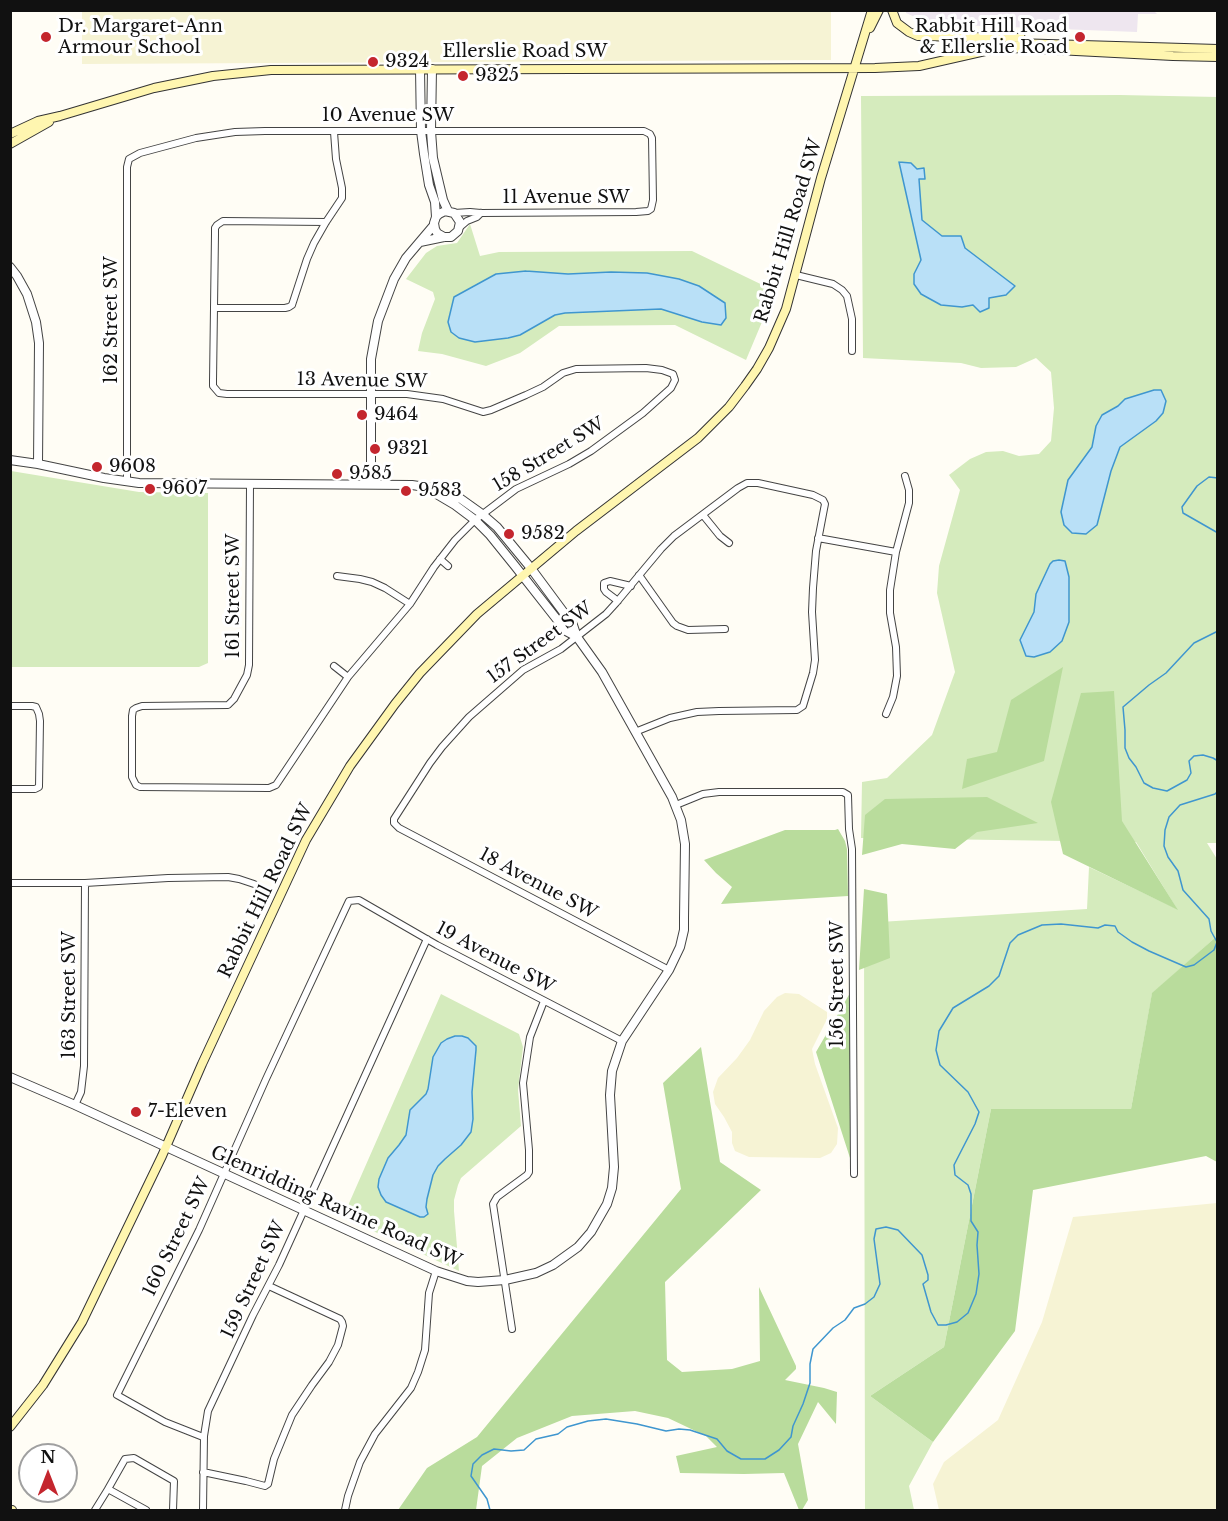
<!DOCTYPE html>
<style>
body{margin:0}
#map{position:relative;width:1228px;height:1521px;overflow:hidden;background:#fffdf5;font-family:"Libre Baskerville",serif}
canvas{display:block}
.frame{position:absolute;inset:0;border:12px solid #111;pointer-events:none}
.north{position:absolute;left:18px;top:1443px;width:60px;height:60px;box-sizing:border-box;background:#fff;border:2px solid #a0a0a0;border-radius:50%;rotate:0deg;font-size:16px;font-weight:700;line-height:24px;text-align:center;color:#111}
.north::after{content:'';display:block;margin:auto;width:21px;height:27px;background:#c4262e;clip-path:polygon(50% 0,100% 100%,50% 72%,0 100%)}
</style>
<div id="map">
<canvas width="1228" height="1521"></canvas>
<div class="frame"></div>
<div class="north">N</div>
</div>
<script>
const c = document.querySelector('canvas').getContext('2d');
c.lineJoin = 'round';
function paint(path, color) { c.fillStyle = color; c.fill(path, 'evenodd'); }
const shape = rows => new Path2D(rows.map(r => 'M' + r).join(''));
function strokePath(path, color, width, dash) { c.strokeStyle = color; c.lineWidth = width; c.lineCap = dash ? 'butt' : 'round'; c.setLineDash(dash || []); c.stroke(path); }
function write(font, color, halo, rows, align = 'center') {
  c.font = font + ' "Libre Baskerville",serif'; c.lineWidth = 6; c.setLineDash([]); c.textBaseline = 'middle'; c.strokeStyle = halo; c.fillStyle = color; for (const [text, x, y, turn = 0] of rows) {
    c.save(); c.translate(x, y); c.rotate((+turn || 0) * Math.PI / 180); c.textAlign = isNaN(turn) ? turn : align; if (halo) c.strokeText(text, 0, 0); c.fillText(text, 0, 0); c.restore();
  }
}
paint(shape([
 [1153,10,1157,14,1138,14,1137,32,930,24,906,13,906,11]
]), '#eee6ef');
paint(shape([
 [82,11,831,11,831,60,82,64],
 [785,993,799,994,827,1012,827,1019,812,1049,815,1064,838,1128,837,1144,831,1153,820,1158,749,1157,735,1151,732,1143,732,1132,724,1117,715,1104,713,1092,718,1078,737,1058,750,1040,764,1011,777,997],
 [1217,1203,1217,1510,939,1510,933,1484,944,1462,998,1420,1042,1322,1073,1217]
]), '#f6f3d4');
paint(shape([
 [1120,95,1218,97,1218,843,1207,843,1217,859,1217,936,1152,994,1131,1109,991,1109,944,1347,870,1396,933,1442,909,1486,914,1510,865,1510,864,923,1087,909,1089,867,1177,909,1136,842,861,838,862,782,887,778,932,735,955,672,937,593,939,566,960,490,949,475,970,459,986,452,1003,451,1019,456,1039,454,1051,441,1054,408,1051,372,1036,358,1016,367,981,368,961,363,863,358,861,96],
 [470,224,480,256,499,252,692,251,775,291,746,360,675,325,559,326,520,353,486,366,442,354,418,351,422,333,435,299,433,292,406,279,426,253,437,246,457,243],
 [11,471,139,492,208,493,208,663,199,667,11,667],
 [441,994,519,1034,523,1047,518,1090,521,1126,461,1178,458,1185,454,1200,454,1211,459,1271,343,1217]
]), '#d5ebbd');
paint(shape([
 [1063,667,1044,761,962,789,967,759,997,752,1011,700],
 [1114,691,1122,821,1178,910,1063,854,1051,802,1081,693],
 [987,797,1038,823,977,832,955,849,902,844,862,855,865,815,885,799],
 [838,829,845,841,847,849,848,896,721,904,732,887,716,873,704,860,785,830,835,830],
 [864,889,887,894,890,958,859,970],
 [1217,936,1217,1162,1206,1156,1033,1190,1015,1331,933,1442,870,1396,944,1347,991,1109,1131,1109,1152,993],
 [850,993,850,1158,816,1052],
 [701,1047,720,1162,761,1190,665,1282,667,1360,682,1372,732,1369,760,1361,759,1287,796,1366,796,1369,785,1380,824,1388,837,1392,836,1424,818,1402,798,1444,808,1500,802,1510,799,1510,784,1473,744,1474,680,1473,676,1456,717,1447,706,1436,668,1418,635,1411,572,1416,517,1438,482,1466,476,1510,398,1510,427,1468,477,1437,681,1189,663,1083]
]), '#b9dc9c');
const water = shape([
 [899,162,911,163,917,169,924,168,925,179,919,179,922,220,942,236,961,236,965,248,1015,286,1006,295,989,298,989,308,980,312,973,305,962,307,941,305,921,294,914,284,914,274,921,260,899,162],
 [526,271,568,274,611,272,647,273,679,279,699,286,725,303,726,318,721,325,702,322,661,309,565,313,555,315,520,335,508,338,475,342,459,338,451,332,448,322,454,297,496,274,526,271],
 [1154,390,1161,390,1166,401,1163,413,1156,421,1120,447,1111,471,1097,525,1086,534,1072,533,1064,525,1061,512,1068,480,1092,447,1096,426,1102,415,1118,406,1125,399,1154,390],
 [1059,560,1065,561,1069,577,1069,622,1062,641,1050,652,1034,657,1026,656,1020,640,1034,612,1036,594,1050,564,1053,561,1059,560],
 [455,1036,462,1036,468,1038,476,1046,476,1050,472,1092,473,1119,471,1132,461,1145,445,1159,438,1166,433,1175,427,1199,426,1207,428,1214,424,1217,420,1217,386,1202,381,1195,378,1187,379,1179,388,1158,399,1145,406,1135,410,1110,426,1094,428,1089,433,1057,441,1043,447,1039,455,1036]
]);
paint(water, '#b9e0f7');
strokePath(water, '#3f96cf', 1.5);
strokePath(shape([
 [1218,478,1209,477,1197,486,1182,507,1183,513,1218,533],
 [1218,631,1194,643,1166,673,1149,685,1123,707,1125,730,1125,748,1129,758,1136,767,1144,783,1153,788,1167,791,1187,780,1191,773,1189,761,1194,756,1203,755,1213,758,1218,761],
 [490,1510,487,1499,471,1476,473,1464,482,1455,494,1449,511,1451,524,1450,536,1439,558,1434,567,1427,588,1421,606,1419,637,1424,666,1431,679,1429,690,1430,717,1439,727,1451,741,1459,765,1459,779,1450,791,1437,793,1426,803,1404,810,1383,810,1364,813,1349,833,1328,845,1320,854,1308,865,1304,874,1297,880,1284,874,1239,876,1229,886,1227,898,1230,922,1255,928,1275,928,1280,923,1284,931,1312,938,1325,946,1325,957,1322,968,1313,976,1294,979,1274,977,1245,978,1232,971,1221,971,1194,968,1185,955,1175,954,1165,975,1124,979,1112,968,1092,940,1065,936,1050,939,1031,953,1008,989,986,999,976,1010,943,1018,935,1042,925,1061,924,1098,928,1105,925,1115,926,1118,932,1132,942,1149,951,1186,967,1194,965,1214,950,1217,942,1211,931,1209,919,1183,890,1178,871,1168,857,1164,846,1165,830,1169,817,1180,805,1215,794,1218,791]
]), '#3f96cf', 1.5);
const minor = shape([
 [460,227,467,221,477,217,481,213],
 [796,275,833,284,842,290,847,296,852,319,852,351],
 [214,308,285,308,289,307,292,305,307,259,314,243,326,222,342,198,342,188,336,159,334,132],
 [127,482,127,167,129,159,140,153,196,138,235,132,265,131,644,131,650,134,652,138,653,200,651,209,648,211,636,212,481,213,470,212,454,213],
 [250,484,249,665,247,675,234,699,228,705,142,706,136,708,133,710,132,716,132,777,136,785,140,787,269,788,276,785,348,677,410,604,434,567,455,540,475,520,516,489,569,464,591,451,643,413,671,388,675,380,673,374,662,370,646,368,576,369,563,373,543,387,526,395,491,410,483,412,443,399,407,394,227,394,219,393,213,386,213,381,215,234,215,228,217,225,223,221,326,222],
 [703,515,720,536,729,543],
 [818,538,896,552],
 [440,559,448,566],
 [639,575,673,623,677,626,688,630,725,629],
 [337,576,360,579,372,582,385,588,410,604],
 [618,601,606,592,604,589,604,583,610,581,631,586],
 [334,666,348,677],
 [10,706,32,706,36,707,39,714,40,721,39,787,35,789,10,789],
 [886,714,893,697,897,676,896,647,890,613,890,590,896,552,909,503,909,490,905,476],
 [635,732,670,718,697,712,719,711,797,710,803,706,813,673,815,660,812,612,813,588,816,551,824,509,825,504,823,500,813,495,758,483,747,483,738,488,674,536,661,549,616,603,606,614,561,649,523,670,469,717,442,747,430,763,394,819,394,823,399,828,669,970],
 [676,805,703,794,719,792,843,792,848,795,849,829,852,849,854,1174],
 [10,883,85,883,168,878,228,877,239,879,254,884],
 [75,1105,81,1092,84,1066,85,883],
 [512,1329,493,1204,497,1197,527,1175,529,1172,529,1150,523,1083,530,1037,544,1001],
 [203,1437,165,1422,117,1395,199,1230,266,1079,349,901,359,900,437,945,622,1041],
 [203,1472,246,1481,265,1486,268,1484,274,1459,292,1415,312,1385,329,1362,338,1345,343,1326,342,1322,340,1319,269,1286],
 [108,1489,125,1459,134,1458,174,1481,173,1510],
 [95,1510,108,1489,146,1510],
 [203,1510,204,1436,208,1411,253,1315,279,1265,427,939],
 [345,1510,348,1496,360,1462,375,1434,411,1388,418,1372,425,1350,429,1293,436,1271]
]);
const tertiary = shape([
 [420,69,421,131,424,154,429,185,435,202,436,217,434,223,435,229,437,233,444,237],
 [432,69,431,131,433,158,443,200,448,211],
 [420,242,444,237,451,237,458,231,460,222,454,213,445,211,439,214,436,217],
 [10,267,17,276,27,294,36,322,39,343,38,464],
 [10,460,38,464,104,478,139,483,412,485,432,488,461,499,482,514,497,527,530,567,573,625,577,637,602,672,672,797,681,820,685,844,684,918,684,930,680,947,669,970,622,1041,612,1071,610,1095,614,1167,612,1188,607,1204,591,1232,578,1247,553,1265,536,1273,505,1280,478,1282,467,1281,436,1271,75,1105,10,1077],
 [371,484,371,359,378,321,394,279,406,258,434,225],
 [433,492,455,505,475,520,490,535,515,566,566,631,577,637]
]);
const secondary = shape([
 [892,10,897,23,909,32,918,36,1021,38],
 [870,28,879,10],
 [1014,43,1218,49],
 [10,134,38,121,60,116,154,88,213,76,271,70,875,68,919,66,994,49,1018,48,1173,56,1218,57],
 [10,144,49,122],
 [10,1427,43,1385,82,1322,162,1156,202,1064,306,840,350,766,395,704,420,673,477,614,576,531,698,438,729,407,745,386,757,369,769,348,786,309,821,178,872,10],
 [10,1510,12,1510]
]);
strokePath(minor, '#444', 8);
strokePath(tertiary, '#444', 10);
strokePath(secondary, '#333', 10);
strokePath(minor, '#fff', 6);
strokePath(tertiary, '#fff', 8);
strokePath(secondary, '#fff6b0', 8);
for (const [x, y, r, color] of [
 [46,37,6,"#c4262e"],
 [1080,37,6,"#c4262e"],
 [373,62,6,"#c4262e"],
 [463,76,6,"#c4262e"],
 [362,415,6,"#c4262e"],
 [375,449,6,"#c4262e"],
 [97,467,6,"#c4262e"],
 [337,474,6,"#c4262e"],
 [150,489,6,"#c4262e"],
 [406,491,6,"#c4262e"],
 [509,534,6,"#c4262e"],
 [136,1112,6,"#c4262e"]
]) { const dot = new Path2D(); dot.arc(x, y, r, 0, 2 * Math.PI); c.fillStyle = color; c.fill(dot); strokePath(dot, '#fff', 2); }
write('18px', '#111', '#fff', [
 ["Dr. Margaret-Ann",58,27],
 ["Armour School",58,48],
 ["Rabbit Hill Road",1068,27,"right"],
 ["& Ellerslie Road",1068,48,"right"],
 ["9324",385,62],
 ["9325",475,76],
 ["9464",374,415],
 ["9321",387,449],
 ["9608",109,467],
 ["9585",349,474],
 ["9607",162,489],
 ["9583",418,491],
 ["9582",521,534],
 ["7-Eleven",148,1112]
], 'left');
write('18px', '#111', '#fff', [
 ["Ellerslie Road SW",525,52],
 ["10 Avenue SW",388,116],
 ["11 Avenue SW",566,198],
 ["Rabbit Hill Road SW",789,231,-73],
 ["162 Street SW",112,320,-90],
 ["13 Avenue SW",362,381,1],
 ["158 Street SW",549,455,-31],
 ["161 Street SW",234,596,-90],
 ["157 Street SW",540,643,-36],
 ["18 Avenue SW",538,884,28],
 ["Rabbit Hill Road SW",266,891,-64],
 ["19 Avenue SW",495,958,28],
 ["156 Street SW",838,984,-90],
 ["163 Street SW",70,995,-90],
 ["Glenridding Ravine Road SW",336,1207,24],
 ["160 Street SW",177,1237,-64],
 ["159 Street SW",254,1280,-65]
]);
</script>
